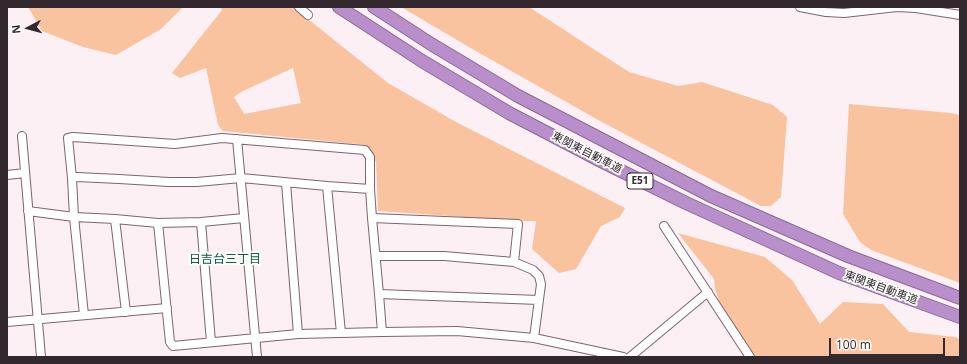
<!DOCTYPE html>
<meta charset="utf-8">
<style>
body{margin:0}
#map{position:relative;width:967px;height:364px;overflow:hidden;background:#fcf0f5;font-family:"Open Sans",sans-serif}
canvas{display:block}
.frame{position:absolute;inset:0;border:8px solid #33282d;pointer-events:none}
.north{position:absolute;left:8px;top:8px;width:40px;height:40px;-webkit-text-stroke:3px #fff;paint-order:stroke;rotate:264deg;font-size:11px;font-weight:700;line-height:16px;text-align:center;color:#33282d}
.north::after{content:'';display:block;margin:auto;width:14px;height:18px;background:#33282d;clip-path:polygon(50% 0,100% 100%,50% 72%,0 100%)}
.scale{position:absolute;left:829px;top:338px;width:116px;height:18px;box-sizing:border-box;border:2px solid #33282d;border-top:0;padding-left:5px;font-size:12px;line-height:14px;white-space:nowrap;color:#33282d;-webkit-text-stroke:3px #fff;paint-order:stroke}
</style>
<div id="map">
<canvas width="967" height="364"></canvas>
<div class="frame"></div>
<div class="north">N</div>
<div class="scale">100 m</div>
</div>
<script>
const c = document.querySelector('canvas').getContext('2d');
c.lineJoin = 'round';
function paint(path, color) { c.fillStyle = color; c.fill(path, 'evenodd'); }
const shape = rows => new Path2D(rows.map(r => 'M' + r).join(''));
function strokePath(path, color, width, dash) { c.strokeStyle = color; c.lineWidth = width; c.lineCap = dash ? 'butt' : 'round'; c.setLineDash(dash || []); c.stroke(path); }
function write(font, color, halo, rows, align = 'center') {
  c.font = font + ' "Open Sans","Noto Sans JP",sans-serif'; c.lineWidth = 3.5; c.setLineDash([]); c.textBaseline = 'middle'; c.strokeStyle = halo; c.fillStyle = color; for (const [text, x, y, turn = 0] of rows) {
    c.save(); c.translate(x, y); c.rotate((+turn || 0) * Math.PI / 180); c.textAlign = isNaN(turn) ? turn : align; if (halo) c.strokeText(text, 0, 0); c.fillText(text, 0, 0); c.restore();
  }
}
paint(shape([
 [28,7,183,7,161,29,116,55,83,47,42,31],
 [220,7,293,7,388,83,456,122,625,208,620,217,601,226,576,269,559,273,532,249,536,221,522,221,378,211,376,162,367,145,223,131,218,125,206,68,180,78,172,73,222,10],
 [293,68,301,103,244,114,234,97,243,91],
 [401,7,529,7,629,72,678,86,702,82,773,105,787,117,781,197,771,206,761,206,600,121,474,50],
 [849,104,951,113,960,115,960,283,871,250,860,242,843,214],
 [678,233,765,257,792,280,820,324,843,302,883,304,909,332,955,337,960,339,960,357,754,357,723,312,715,289,714,279]
]), '#f9c39f');
const minor = shape([
 [299,7,308,15],
 [800,7,826,12,844,13,897,7,916,8,960,15],
 [22,136,41,357],
 [237,139,257,357],
 [7,175,25,173],
 [72,178,77,177,119,179,169,182,197,182,241,178,327,186,370,189],
 [286,183,298,334],
 [327,186,341,333],
 [28,211,74,217,115,219,158,223,201,222,244,218],
 [372,218,518,224,514,262,533,270,539,276,541,284,534,338],
 [115,219,126,312],
 [201,222,211,342],
 [158,223,170,342,173,346,298,334,382,332,457,331,534,338,623,357],
 [664,226,750,357],
 [376,256,444,256,514,262],
 [379,294,539,300],
 [84,315,74,217,72,178,68,138,73,137,175,144,222,138,365,150,370,157,370,189,372,218,379,294,382,332],
 [7,322,167,308],
 [630,357,708,292]
]);
const highway = shape([
 [339,7,422,61,509,113,601,161,686,203,839,273,960,317],
 [374,7,431,44,518,96,711,196,848,256,960,298]
]);
strokePath(minor, '#7d6470', 10);
strokePath(highway, '#896b93', 14);
strokePath(minor, '#fff', 8);
strokePath(highway, '#b88fca', 12);
for (const [x, y, w] of [
 [640,181,26]
]) { const box = new Path2D(); box.roundRect(x - w / 2, y - 8, w, 16, 3); c.fillStyle = '#fff'; c.fill(box); strokePath(box, '#33282d', 1); }
write('bold 10px', '#33282d', null, [
 ["E51",640,181]
]);
write('11px', '#33282d', '#fff', [
 ["東関東自動車道",587,153,27],
 ["東関東自動車道",881,288,20]
]);
write('12px', '#0e6037', '#fff', [
 ["日吉台三丁目",225,260]
]);
</script>
